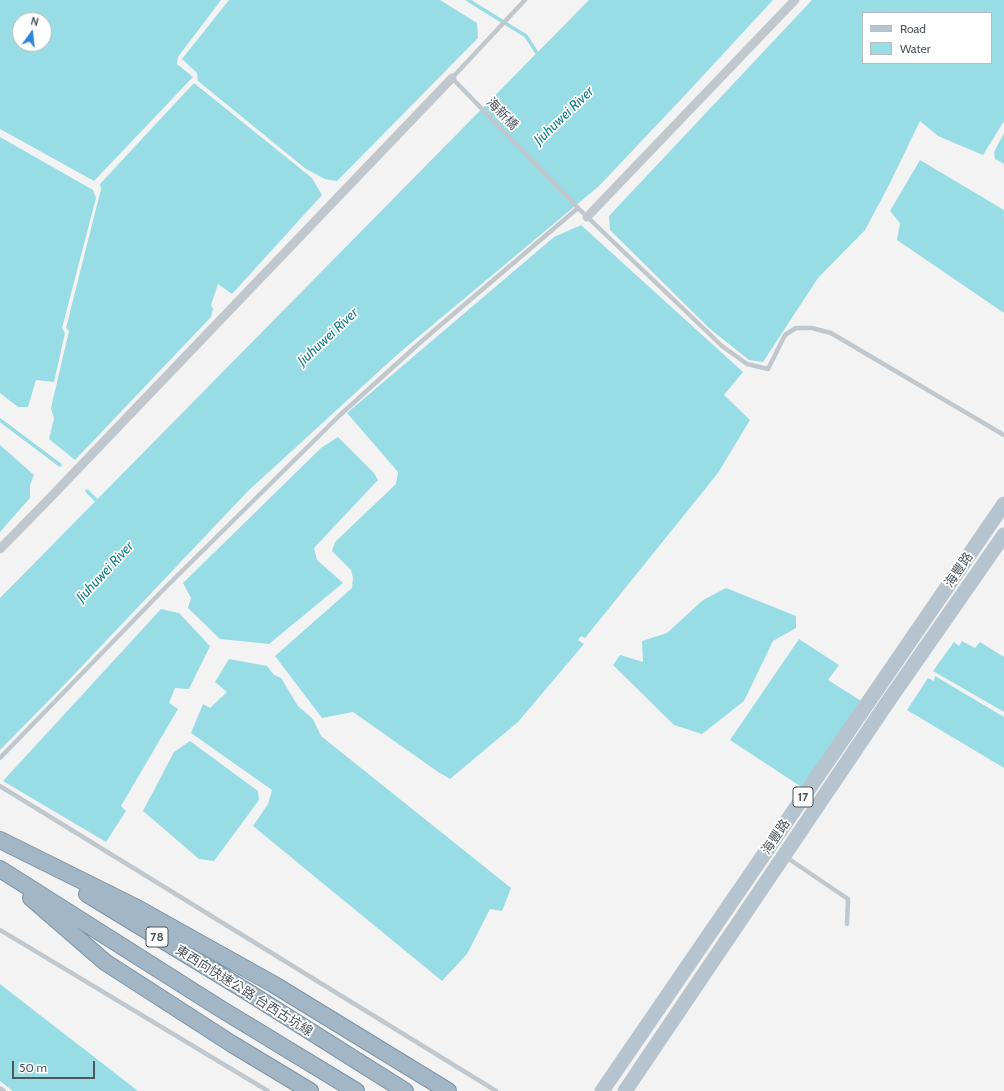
<!DOCTYPE html>
<meta charset="utf-8">
<style>
body{margin:0}
#map{position:relative;width:1004px;height:1091px;overflow:hidden;background:#f4f3f3;font-family:Cabin,sans-serif}
canvas{display:block}
.legend{position:absolute;left:862px;top:12px;width:130px;height:52px;box-sizing:border-box;background:#fff;border:1px solid #b7bcbf;margin:0;padding:5px 7px;list-style:none;font-size:12px;color:#4c575e}
.legend li{display:flex;align-items:center;gap:8px;height:20px}
.legend b{width:20px;border:1px solid #b7bcbf}
.north{position:absolute;left:12px;top:12px;width:40px;height:40px;box-sizing:border-box;background:#fff;border:1px solid #b7bcbf;border-radius:50%;rotate:15deg;font-size:11px;font-weight:700;line-height:16px;text-align:center;color:#4c575e}
.north::after{content:'';display:block;margin:auto;width:14px;height:18px;background:#2d86d4;clip-path:polygon(50% 0,100% 100%,50% 72%,0 100%)}
.scale{position:absolute;left:12px;top:1061px;width:83px;height:18px;box-sizing:border-box;border:2px solid #4c575e;border-top:0;padding-left:5px;font-size:12px;line-height:14px;white-space:nowrap;color:#4c575e;-webkit-text-stroke:3px #fff;paint-order:stroke}
</style>
<div id="map">
<canvas width="1004" height="1091"></canvas>
<ul class="legend">
<li><b style="height:5px;background:#b5c4ce"></b>Road</li>
<li><b style="height:11px;background:#98dce5"></b>Water</li>
</ul>
<div class="north">N</div>
<div class="scale">50 m</div>
</div>
<script>
const c = document.querySelector('canvas').getContext('2d');
c.lineJoin = 'round';
function paint(path, color) { c.fillStyle = color; c.fill(path, 'evenodd'); }
const shape = rows => new Path2D(rows.map(r => 'M' + r).join(''));
function strokePath(path, color, width, dash) { c.strokeStyle = color; c.lineWidth = width; c.lineCap = dash ? 'butt' : 'round'; c.setLineDash(dash || []); c.stroke(path); }
function write(font, color, halo, rows, align = 'center') {
  c.font = font + ' Cabin,"Noto Sans TC",sans-serif'; c.lineWidth = 3.5; c.setLineDash([]); c.textBaseline = 'middle'; c.strokeStyle = halo; c.fillStyle = color; for (const [text, x, y, turn = 0] of rows) {
    c.save(); c.translate(x, y); c.rotate((+turn || 0) * Math.PI / 180); c.textAlign = isNaN(turn) ? turn : align; if (halo) c.strokeText(text, 0, 0); c.fillText(text, 0, 0); c.restore();
  }
}
paint(shape([
 [0,0,221,0,178,57,177,64,193,77,94,181,0,129],
 [20,20,44,20,44,44,20,44],
 [229,0,440,0,477,23,478,38,337,181,325,179,306,169,198,81,197,73,182,59],
 [589,0,773,0,687,93,599,186,399,353,248,491,66,683,0,750,0,598],
 [812,0,1004,0,1004,121,983,155,938,136,920,121,889,185,865,230,818,278,763,362,749,360,709,328,610,230,609,216],
 [863,13,991,13,991,63,863,63],
 [194,83,312,178,322,195,232,294,218,284,211,305,213,309,211,317,75,460,49,439,54,419,51,408,69,331,66,328,101,189,100,184],
 [1004,133,1004,164,995,159,994,152],
 [0,137,93,190,96,198,62,328,65,333,54,382,36,380,28,407,18,407,0,393],
 [920,160,1004,210,1004,313,897,240,900,223,890,211],
 [581,225,743,372,724,395,750,420,718,473,585,638,581,636,578,640,584,644,518,722,450,779,442,774,441,774,353,712,322,718,275,656,352,588,353,578,351,570,332,551,335,542,396,484,398,472,347,413,554,237],
 [338,437,374,473,378,480,314,548,317,560,343,583,269,644,220,639,188,608,191,598,183,583,321,448],
 [0,445,34,475,30,485,30,498,0,532],
 [726,588,796,616,796,628,773,641,744,701,702,734,674,725,613,665,620,655,643,662,642,641,667,633,703,600],
 [161,609,179,613,210,646,189,689,175,688,169,703,178,709,121,806,126,811,106,842,3,781],
 [799,639,839,665,828,680,866,704,803,788,730,740],
 [962,641,975,648,980,642,1004,657,1004,712,933,671,954,642,959,646],
 [229,659,267,666,274,675,281,678,298,706,313,719,321,736,511,888,502,911,490,909,467,954,442,981,253,826,268,804,272,790,191,733,203,704,210,708,227,692,215,682],
 [935,676,1004,717,1004,768,907,710,928,678,934,681],
 [190,741,258,791,259,800,214,861,199,859,143,811,174,752],
 [0,984,138,1091,13,1091,0,1081]
]), '#98dce5');
strokePath(shape([
 [468,0,526,36,537,53],
 [0,420,60,465],
 [87,491,99,503]
]), '#98dce5', 3.5);
const trunk = shape([
 [0,840,137,908,273,984,448,1091],
 [0,869,221,1009,356,1091],
 [87,894,243,989,405,1091],
 [31,898,105,962,232,1044,310,1091]
]);
strokePath(trunk, '#7b94a7', 18);
strokePath(shape([
 [525,0,452,78,578,208,722,346,747,364,768,369,785,335,796,328,812,328,831,333,1004,435],
 [0,758,165,588,340,415,423,340,578,208],
 [0,786,496,1091],
 [786,857,848,899,847,924],
 [0,930,268,1091],
 [0,1088,4,1091]
]), '#c0c8cd', 4.5);
strokePath(shape([
 [587,217,795,0],
 [0,549,47,501,452,78]
]), '#c0c8cd', 9);
strokePath(shape([
 [602,1091,1004,504],
 [625,1091,887,703,1004,535]
]), '#b5c4ce', 15);
strokePath(trunk, '#a2b6c5', 16);
for (const [x, y, w] of [
 [803,797,20],
 [157,937,22]
]) { const box = new Path2D(); box.roundRect(x - w / 2, y - 10, w, 20, 3); c.fillStyle = '#fff'; c.fill(box); strokePath(box, '#4c575e', 1); }
write('bold 12px', '#4c575e', null, [
 ["17",803,797],
 ["78",157,937]
]);
write('13px', '#4c575e', '#fff', [
 ["海新橋",502,114,46],
 ["海豐路",959,570,-55],
 ["海豐路",776,837,-56],
 ["東西向快速公路 台西古坑線",244,991,32]
]);
write('italic 14px', '#1a808c', '#fff', [
 ["Jiuhuwei River",564,116,-44],
 ["Jiuhuwei River",328,337,-43],
 ["Jiuhuwei River",105,572,-47]
]);
</script>
